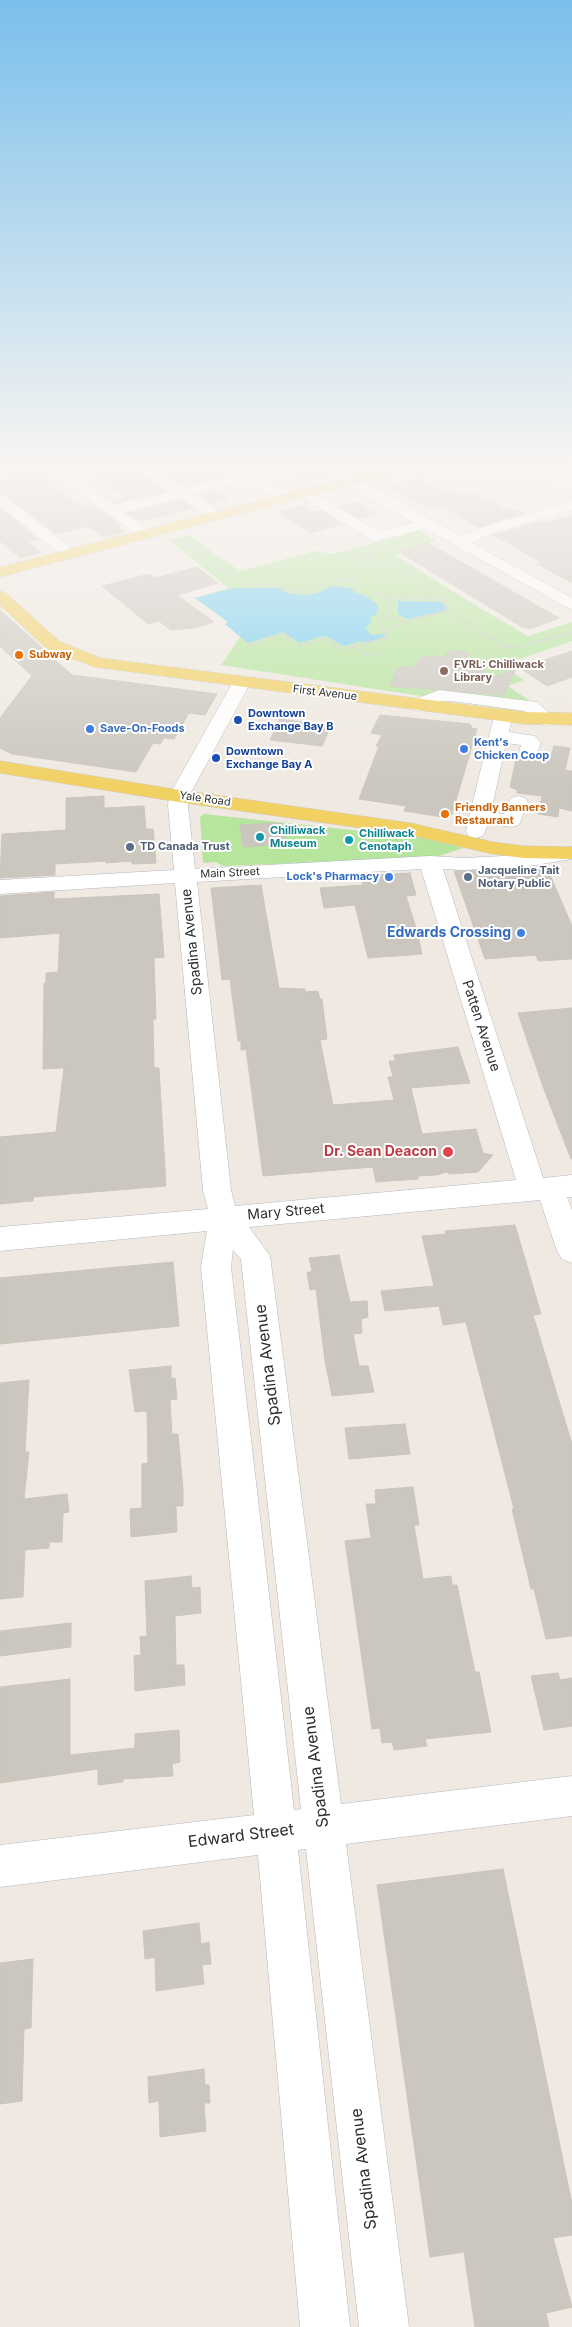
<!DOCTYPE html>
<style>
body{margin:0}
canvas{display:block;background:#efe9e1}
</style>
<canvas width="572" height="2327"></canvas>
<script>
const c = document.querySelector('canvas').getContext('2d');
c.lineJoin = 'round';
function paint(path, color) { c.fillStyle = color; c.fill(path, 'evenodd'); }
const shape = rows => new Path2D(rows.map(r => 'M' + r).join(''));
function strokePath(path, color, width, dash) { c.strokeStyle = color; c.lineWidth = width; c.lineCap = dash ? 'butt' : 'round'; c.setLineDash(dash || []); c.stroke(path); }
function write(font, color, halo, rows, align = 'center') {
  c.font = font + ' Inter,sans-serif'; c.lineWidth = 4; c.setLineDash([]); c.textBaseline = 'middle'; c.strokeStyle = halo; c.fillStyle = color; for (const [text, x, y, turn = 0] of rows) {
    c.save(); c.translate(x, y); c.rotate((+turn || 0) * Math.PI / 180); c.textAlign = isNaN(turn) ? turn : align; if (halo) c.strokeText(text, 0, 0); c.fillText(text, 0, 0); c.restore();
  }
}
paint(shape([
 [419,531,436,541,395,555,478,607,528,636,572,622,572,641,502,665,524,680,508,686,546,712,517,711,221,665,240,637,225,624,228,622,195,598,229,588,169,540,188,535,240,571,315,551,333,554],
 [204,814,425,838,463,848,433,858,223,866,216,862,203,863,200,817]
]), '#b6e59e');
paint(shape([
 [330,586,352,588,354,592,364,595,376,603,378,608,376,615,369,617,372,621,365,629,372,635,382,634,386,636,366,643,362,641,343,646,328,637,323,636,300,643,283,632,248,643,225,624,228,622,195,598,233,588,279,588,291,594,307,595,318,593],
 [398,601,443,602,447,610,408,619,398,614]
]), '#75cff0');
const building = shape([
 [159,461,196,461,222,477,184,486,149,463,159,461],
 [328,461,365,461,366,466,347,471,328,461],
 [126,463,166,491,114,503,111,501,124,498,90,471,126,463],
 [313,467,328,476,311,481,295,471,313,467],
 [35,473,82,508,93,505,122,526,118,527,125,532,103,537,88,526,56,534,6,495,0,493,0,481,35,473],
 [418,478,438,489,450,491,459,496,472,494,480,496,507,510,513,509,523,513,479,527,442,506,431,509,389,486,418,478],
 [216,491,229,499,211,503,199,495,216,491],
 [180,500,193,508,140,521,127,513,180,500],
 [354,502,376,514,360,519,339,506,354,502],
 [304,506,315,512,321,510,342,524,312,533,279,512,304,506],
 [0,508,38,539,28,542,41,553,20,558,0,541,0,508],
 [572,515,572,583,537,564,542,563,494,535,539,522,543,524,572,515],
 [428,543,505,587,559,618,530,629,522,627,399,552,428,543],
 [197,567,218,583,177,595,214,622,194,628,171,630,159,621,148,624,102,586,149,574,155,578,197,567],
 [0,610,72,675,217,694,205,715,189,713,174,739,164,738,160,744,153,743,136,772,12,754,0,748,0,718,32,676,0,646,0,610],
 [452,650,469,652,466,658,486,662,484,680,516,669,504,695,390,686,396,670,406,666,413,667,422,657,442,657,452,650],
 [572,651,572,677,547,686,520,668,572,651],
 [380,715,470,724,472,728,477,729,452,814,442,815,442,817,404,811,406,806,359,799,379,746,376,746,382,735,371,733,380,715],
 [280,719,331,726,322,746,270,740,280,719],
 [554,746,570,748,565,770,572,771,572,811,559,808,558,817,538,814,542,796,517,793,517,790,510,787,516,759,530,760,537,757,550,759,554,746],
 [104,796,104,808,144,806,146,829,153,829,156,863,132,864,132,861,106,863,106,861,55,864,55,875,0,878,2,834,66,830,66,798,104,796],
 [281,823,285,844,243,847,240,825,281,823],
 [547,868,572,926,572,959,538,961,536,955,485,959,454,871,547,868],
 [410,873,416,895,406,896,417,931,422,954,368,958,355,905,324,908,320,888,363,885,361,876,410,873],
 [261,885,279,988,305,989,305,992,318,991,320,999,322,999,327,1039,320,1040,333,1105,394,1100,388,1077,393,1077,389,1061,395,1061,394,1055,458,1047,470,1083,411,1088,422,1134,476,1129,483,1153,493,1155,478,1172,450,1174,446,1172,437,1175,418,1176,418,1179,376,1182,373,1167,263,1176,246,1049,241,1050,241,1041,238,1041,230,979,222,980,211,888,261,885],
 [54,892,54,899,159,894,164,957,154,958,156,1019,153,1019,154,1068,159,1068,166,1186,33,1197,33,1201,0,1204,0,1137,56,1132,64,1068,43,1069,44,983,46,983,46,973,58,972,60,933,0,938,0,896,54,892],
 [572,1008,572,1159,571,1159,542,1084,518,1013,572,1008],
 [515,1225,541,1314,533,1315,572,1444,572,1636,546,1639,534,1589,531,1589,512,1509,514,1509,466,1322,443,1325,439,1306,385,1311,381,1291,434,1286,422,1236,446,1234,445,1231,515,1225],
 [339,1255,350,1302,367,1301,368,1317,361,1319,362,1333,353,1334,359,1366,368,1366,374,1392,332,1396,325,1361,316,1289,310,1290,307,1273,312,1271,309,1258,339,1255],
 [173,1262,179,1326,0,1344,0,1278,173,1262],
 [171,1366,171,1379,175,1378,177,1399,170,1400,172,1434,178,1434,183,1489,183,1506,176,1506,177,1532,131,1537,130,1509,142,1508,142,1464,148,1463,147,1411,135,1412,129,1370,171,1366],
 [29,1380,25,1452,29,1452,24,1499,67,1494,69,1512,63,1513,62,1542,49,1542,49,1548,25,1550,23,1597,0,1599,0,1383,29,1380],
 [405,1424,410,1454,349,1459,345,1428,405,1424],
 [413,1487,419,1525,414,1525,423,1579,451,1576,452,1585,457,1585,475,1672,479,1672,491,1732,425,1739,427,1746,394,1750,392,1742,382,1743,380,1728,372,1729,345,1541,371,1538,366,1504,376,1504,375,1490,413,1487],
 [191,1576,192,1588,200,1587,201,1613,175,1616,176,1665,184,1665,185,1685,135,1691,134,1656,141,1655,140,1637,147,1636,145,1581,191,1576],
 [71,1623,71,1647,0,1656,0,1631,71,1623],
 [558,1673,560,1680,572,1678,572,1726,544,1730,531,1676,558,1673],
 [70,1679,70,1755,135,1748,135,1734,179,1730,180,1762,172,1764,173,1776,123,1779,123,1782,98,1785,98,1769,0,1783,0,1687,70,1679],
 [503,1869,572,2204,572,2235,553,2238,572,2307,546,2313,549,2327,475,2327,464,2252,430,2257,377,1885,503,1869],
 [199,1923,201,1944,209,1942,211,1964,202,1965,204,1984,156,1991,155,1957,145,1959,143,1931,199,1923],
 [33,1959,31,2028,24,2029,22,2101,0,2104,0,1963,33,1959],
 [204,2069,205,2085,209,2085,210,2103,204,2103,206,2131,160,2137,159,2101,149,2103,148,2077,204,2069]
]);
paint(building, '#cbc7bf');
strokePath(building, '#cbc5ba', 1);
const minor = shape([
 [36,461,52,461,114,505,170,492,126,461,142,461,184,488,238,475,218,461,234,461,252,472,298,461,325,461,461,536,483,527,572,501,572,510,493,533,472,543,572,598,572,610,425,529,376,541,371,539,296,493,303,489,308,490,378,531,414,523,313,465,262,478,290,495,292,498,290,501,285,502,248,481,194,494,222,513,224,516,222,519,217,520,180,498,123,512,150,531,153,534,150,537,145,539,140,537,36,461],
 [509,461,527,461,572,480,572,489,511,464,509,461],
 [0,495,5,496,74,551,77,554,74,557,64,557,0,506,0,495],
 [242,677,248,678,251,682,189,796,188,806,195,869,430,856,464,858,523,855,572,847,572,859,523,867,464,870,443,869,543,1178,572,1175,572,1197,567,1197,572,1210,572,1263,562,1259,557,1251,540,1200,249,1227,270,1256,341,1804,572,1776,572,1816,346,1844,409,2327,359,2327,306,1849,298,1850,350,2327,300,2327,258,1855,0,1887,0,1845,254,1815,201,1267,207,1231,0,1251,0,1227,208,1209,203,1190,175,883,0,894,0,880,174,870,168,806,169,796,233,682,236,678,242,677],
 [421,869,516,1180,235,1206,231,1190,197,882,421,869],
 [233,1250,241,1259,301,1809,294,1810,231,1267,233,1250],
 [439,690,537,702,556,720,554,724,547,726,540,724,525,711,453,701,442,701,418,711,411,709,409,705,411,701,439,690],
 [503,710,510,712,512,716,509,732,535,736,541,743,536,756,529,758,522,756,519,752,521,745,506,743,491,812,504,814,511,798,518,796,525,798,528,802,519,825,512,827,488,824,483,836,476,838,469,836,466,832,469,817,494,716,496,712,503,710]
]);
const major = shape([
 [411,461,433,461,431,464,0,577,0,567,411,461],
 [0,591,6,593,59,641,100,658,524,712,572,713,572,725,524,724,95,667,47,649,0,605,0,591],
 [0,761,179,790,410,823,493,842,523,846,572,847,572,859,523,858,493,854,410,835,179,802,0,773,0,761]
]);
strokePath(minor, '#b4b7c1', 1);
strokePath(major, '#c9c9c9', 1);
strokePath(shape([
 [180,539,237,581,245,584,280,586,302,592,335,581,350,579,358,584],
 [346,554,361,562,350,579],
 [366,557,397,566,426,589,432,598,442,600,448,611],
 [361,562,373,551],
 [375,592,391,598,388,617],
 [391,598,432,598],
 [388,617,401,619,402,624,383,631,380,624,382,620,388,617],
 [402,622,448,611,504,646,491,652],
 [248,645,283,634,299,646,326,638,341,649,389,637,383,631],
 [353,646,366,654,382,653],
 [504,646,522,646,572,632]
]), '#c9c9c9', 2, [2, 1]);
paint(minor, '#fff');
paint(major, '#f2d163');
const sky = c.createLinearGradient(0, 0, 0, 787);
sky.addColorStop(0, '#7abfeb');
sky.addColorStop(0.59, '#f8f5f2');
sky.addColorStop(1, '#f8f5f200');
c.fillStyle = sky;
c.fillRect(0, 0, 572, 787);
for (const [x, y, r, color] of [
 [19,655,5,"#e8710a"],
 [444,671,5,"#8d6e63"],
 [238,720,5,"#1a4fb4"],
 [90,729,5,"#3f7fe0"],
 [464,749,5,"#3f7fe0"],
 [216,758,5,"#1a4fb4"],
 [445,814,5,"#e8710a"],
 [260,837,5,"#0f9aa8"],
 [349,840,5,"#0f9aa8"],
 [130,847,5,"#5c6f8a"],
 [389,877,5,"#3f7fe0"],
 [468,877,5,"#5c6f8a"],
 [521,933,5,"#3f7fe0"],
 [448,1152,6,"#e0444e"]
]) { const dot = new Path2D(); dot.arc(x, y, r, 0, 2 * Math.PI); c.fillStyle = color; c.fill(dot); strokePath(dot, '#fff', 2); }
write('bold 11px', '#c56008', '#fff', [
 ["Subway",29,655],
 ["Friendly Banners",455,808],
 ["Restaurant",455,821]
], 'left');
write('bold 11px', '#785e54', '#fff', [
 ["FVRL: Chilliwack",454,665],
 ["Library",454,678]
], 'left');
write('11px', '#2e2e2e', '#fff', [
 ["First Avenue",325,693,7],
 ["Yale Road",205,799,8],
 ["Main Street",230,873,-3]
]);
write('bold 11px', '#164399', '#fff', [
 ["Downtown",248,714],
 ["Exchange Bay B",248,727],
 ["Downtown",226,752],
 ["Exchange Bay A",226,765]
], 'left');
write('bold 11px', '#366cbe', '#fff', [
 ["Save-On-Foods",100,729],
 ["Kent's",474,743],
 ["Chicken Coop",474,756],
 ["Lock's Pharmacy",379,877,"right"]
], 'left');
write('bold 11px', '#0d838f', '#fff', [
 ["Chilliwack",270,831],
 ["Museum",270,844],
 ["Chilliwack",359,834],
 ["Cenotaph",359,847]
], 'left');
write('bold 11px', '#4e5e75', '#fff', [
 ["TD Canada Trust",140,847],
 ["Jacqueline Tait",478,871],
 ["Notary Public",478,884]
], 'left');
write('bold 14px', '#366cbe', '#fff', [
 ["Edwards Crossing",511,933]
], 'right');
write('14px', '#2e2e2e', '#fff', [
 ["Spadina Avenue",192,942,-96],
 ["Patten Avenue",481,1026,72],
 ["Mary Street",286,1212,-5]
]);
write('bold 14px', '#be3a42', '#fff', [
 ["Dr. Sean Deacon",437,1152]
], 'right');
write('16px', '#2e2e2e', '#fff', [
 ["Spadina Avenue",268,1365,-97],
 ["Spadina Avenue",316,1767,-97],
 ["Edward Street",241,1836,-7],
 ["Spadina Avenue",364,2169,-97]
]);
</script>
